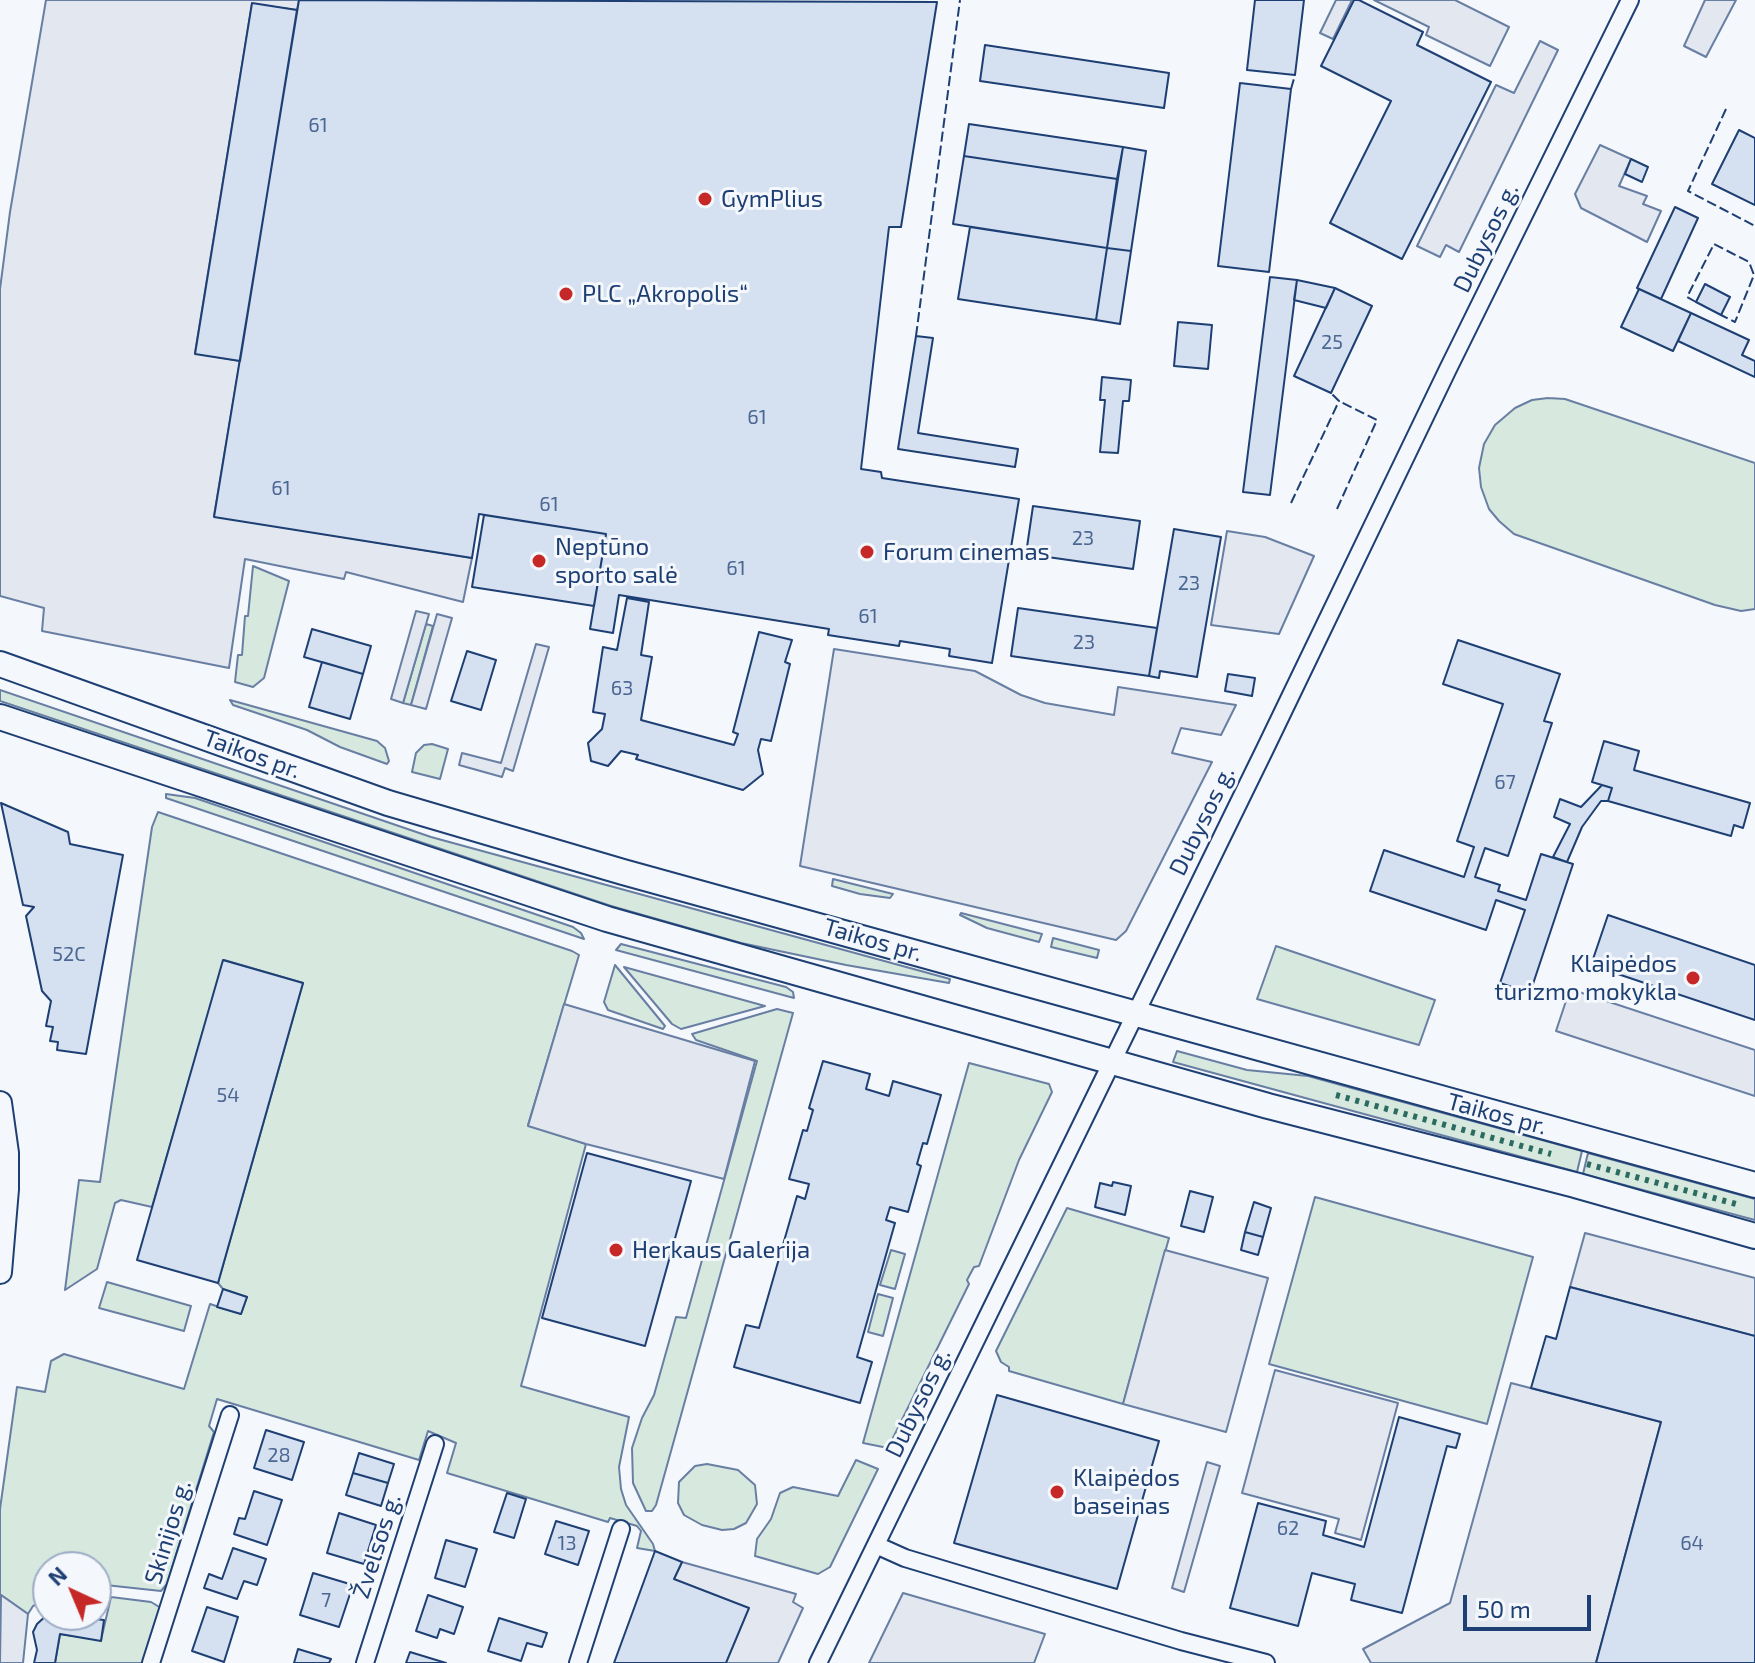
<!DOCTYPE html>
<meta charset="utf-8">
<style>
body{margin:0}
#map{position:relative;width:1755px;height:1663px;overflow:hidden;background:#f4f7fb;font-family:"Exo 2",sans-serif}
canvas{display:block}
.north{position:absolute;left:32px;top:1551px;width:80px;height:80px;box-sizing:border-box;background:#f4f7fb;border:2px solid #9eadc5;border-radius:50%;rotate:316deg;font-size:22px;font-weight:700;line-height:32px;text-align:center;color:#1d3f73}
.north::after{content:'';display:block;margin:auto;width:28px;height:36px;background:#c62828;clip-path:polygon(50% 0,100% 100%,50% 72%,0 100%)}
.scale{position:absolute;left:1463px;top:1595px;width:128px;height:36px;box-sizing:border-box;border:4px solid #1d3f73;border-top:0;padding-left:10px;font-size:24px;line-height:28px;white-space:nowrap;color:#1d3f73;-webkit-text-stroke:6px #f4f7fb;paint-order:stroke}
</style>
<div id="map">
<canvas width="1755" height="1663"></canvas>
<div class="north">N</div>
<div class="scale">50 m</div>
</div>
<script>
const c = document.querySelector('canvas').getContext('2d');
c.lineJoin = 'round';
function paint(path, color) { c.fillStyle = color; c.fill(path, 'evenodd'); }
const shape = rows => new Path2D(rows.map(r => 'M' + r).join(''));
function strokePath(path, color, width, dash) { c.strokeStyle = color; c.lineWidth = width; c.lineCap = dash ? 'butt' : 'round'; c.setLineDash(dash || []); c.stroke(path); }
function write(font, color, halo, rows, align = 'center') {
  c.font = font + ' "Exo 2",sans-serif'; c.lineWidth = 6; c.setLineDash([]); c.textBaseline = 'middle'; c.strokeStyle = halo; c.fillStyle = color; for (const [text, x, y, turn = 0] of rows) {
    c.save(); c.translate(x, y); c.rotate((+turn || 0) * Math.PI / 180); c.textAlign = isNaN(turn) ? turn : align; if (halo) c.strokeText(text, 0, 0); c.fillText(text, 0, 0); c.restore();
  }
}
const green = shape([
 [1548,398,1565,399,1755,463,1755,609,1741,611,1715,605,1514,534,1499,521,1489,509,1481,487,1479,468,1484,444,1495,425,1515,408,1532,400,1548,398],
 [253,566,289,581,264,678,253,687,235,682,238,655,242,655,245,616,248,616,253,566],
 [426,624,433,626,411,705,403,703,426,624],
 [0,690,431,837,950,979,949,983,846,965,741,943,611,906,0,701,0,690],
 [230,700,377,741,385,748,389,761,387,764,340,747,307,730,233,705,230,700],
 [432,744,448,749,440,779,412,772,416,753,424,745,432,744],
 [166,794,195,798,573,927,581,933,584,939,166,798,166,794],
 [158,812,572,951,579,955,528,1125,586,1144,521,1386,629,1417,619,1467,621,1489,626,1505,653,1544,655,1551,637,1548,641,1531,637,1526,610,1518,608,1522,447,1473,456,1443,428,1431,419,1460,217,1399,209,1426,214,1432,167,1584,161,1591,96,1584,96,1567,48,1567,48,1600,33,1606,28,1614,1,1595,0,1600,0,1509,17,1387,45,1392,51,1361,64,1354,184,1389,210,1304,241,1314,247,1297,223,1289,218,1283,303,983,224,960,152,1207,121,1200,115,1203,97,1269,65,1290,79,1180,100,1182,152,827,158,812],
 [833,879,893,894,890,898,860,894,832,886,833,879],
 [961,913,1042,934,1039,942,987,928,960,915,961,913],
 [1053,938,1099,950,1097,958,1051,947,1053,938],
 [621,944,786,987,793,992,794,998,616,950,621,944],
 [1276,946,1435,1000,1419,1045,1257,999,1276,946],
 [615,965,665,1026,663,1029,608,1010,604,1002,615,965],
 [624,967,765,1006,681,1029,672,1024,624,967],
 [777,1009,793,1013,656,1505,652,1511,646,1511,633,1483,632,1448,642,1418,654,1395,676,1317,686,1318,757,1061,696,1040,692,1034,777,1009],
 [1177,1051,1247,1070,1308,1076,1582,1151,1577,1172,1173,1062,1177,1051],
 [969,1063,1049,1084,1052,1092,1019,1160,979,1266,974,1267,967,1280,969,1284,888,1448,863,1443,969,1063],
 [1588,1153,1755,1199,1755,1220,1583,1174,1588,1153],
 [1315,1197,1533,1257,1487,1424,1269,1364,1315,1197],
 [1067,1208,1169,1238,1123,1404,1009,1371,1009,1367,1001,1362,996,1351,1067,1208],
 [891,1250,905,1254,895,1289,880,1285,891,1250],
 [107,1282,191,1306,184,1331,99,1308,107,1282],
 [878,1294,893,1298,883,1336,868,1332,878,1294],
 [856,1460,878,1469,830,1567,818,1574,755,1556,757,1539,771,1519,780,1493,793,1487,838,1496,856,1460],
 [707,1464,738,1470,755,1485,757,1504,746,1523,734,1529,722,1530,702,1525,684,1515,678,1503,679,1482,695,1466,707,1464],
 [111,1597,151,1602,161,1608,142,1663,55,1663,60,1634,101,1640,111,1597]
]);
paint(green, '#d7e8df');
strokePath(green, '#687fa3', 2);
const parking = shape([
 [46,0,299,0,297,10,252,4,195,353,240,361,214,516,472,558,463,602,346,572,344,579,245,559,229,668,42,631,44,608,0,596,0,289,10,212,46,0],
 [1336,0,1352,0,1333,39,1320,33,1336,0],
 [1374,0,1455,0,1509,27,1490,66,1426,35,1429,27,1374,0],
 [1705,0,1736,0,1706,57,1684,46,1705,0],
 [1540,41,1558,50,1459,252,1446,245,1440,257,1417,246,1496,85,1514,93,1540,41],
 [1600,145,1631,159,1619,186,1647,196,1643,204,1661,211,1647,242,1581,208,1575,194,1600,145],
 [1227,531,1265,537,1314,556,1279,634,1211,625,1227,531],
 [416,611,429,614,403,703,391,699,416,611],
 [437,614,452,618,426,709,411,705,437,614],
 [536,644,549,647,513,771,505,768,502,777,459,765,462,753,501,763,536,644],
 [834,649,975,671,1021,695,1045,703,1114,715,1118,687,1236,705,1221,735,1181,728,1172,753,1212,762,1126,931,1116,940,800,866,834,649],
 [1570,989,1755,1050,1755,1096,1556,1031,1570,989],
 [564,1004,755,1061,724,1179,586,1144,528,1126,564,1004],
 [1585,1233,1755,1278,1755,1336,1570,1287,1585,1233],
 [1165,1250,1268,1278,1226,1432,1123,1404,1165,1250],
 [1275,1370,1398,1403,1361,1540,1335,1533,1339,1519,1242,1493,1275,1370],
 [1511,1383,1661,1422,1596,1663,1371,1663,1363,1649,1450,1603,1511,1383],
 [1207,1462,1220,1466,1184,1592,1172,1588,1207,1462],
 [682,1562,796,1594,793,1602,803,1608,778,1663,726,1663,674,1579,682,1562],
 [903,1593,1045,1634,1034,1663,869,1663,903,1593],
 [1,1595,28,1614,23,1663,0,1663,1,1595]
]);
paint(parking, '#e3e8f0');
strokePath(parking, '#687fa3', 2);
const building = shape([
 [299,0,937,2,901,227,889,227,861,469,881,472,882,478,1019,499,992,663,949,656,950,649,900,641,899,646,828,635,829,629,619,595,613,633,590,629,606,534,479,514,472,558,214,517,299,0],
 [1255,0,1304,0,1295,75,1247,70,1255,0],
 [1354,0,1359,0,1423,32,1417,45,1491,82,1402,259,1330,223,1391,101,1321,66,1354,0],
 [252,3,297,10,240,361,195,354,252,3],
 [985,45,1169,73,1164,108,980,81,985,45],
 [1240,83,1291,89,1269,272,1218,266,1240,83],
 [969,124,1123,147,1117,179,964,156,969,124],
 [1739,130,1755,138,1755,205,1712,184,1739,130],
 [1123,147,1146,151,1131,251,1107,248,1123,147],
 [964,156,1117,179,1107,248,953,224,964,156],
 [1631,159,1648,167,1642,182,1625,174,1631,159],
 [1675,207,1698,218,1661,299,1637,288,1675,207],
 [970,227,1107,248,1096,320,958,299,970,227],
 [1107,248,1131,251,1120,324,1096,320,1107,248],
 [1270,277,1297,280,1270,495,1243,492,1270,277],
 [1297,280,1335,288,1326,308,1294,300,1297,280],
 [1705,284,1730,297,1721,315,1696,302,1705,284],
 [1335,288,1372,306,1331,393,1294,376,1335,288],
 [1639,289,1691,313,1673,351,1621,327,1639,289],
 [1691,313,1749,340,1742,355,1755,361,1755,377,1678,341,1691,313],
 [1178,322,1212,325,1208,369,1174,366,1178,322],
 [916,336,933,338,918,433,1018,449,1015,467,898,449,916,336],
 [1102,377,1131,380,1129,401,1123,401,1118,453,1100,452,1105,400,1100,400,1102,377],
 [1033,506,1140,521,1133,569,1026,554,1033,506],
 [484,515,606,534,594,606,472,587,484,515],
 [1174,529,1221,537,1197,677,1160,671,1159,678,1149,676,1174,529],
 [627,598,649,602,641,655,652,657,641,720,734,745,738,734,733,732,759,632,792,640,785,662,790,664,771,741,761,739,758,750,763,774,743,790,636,759,638,755,621,751,608,766,591,761,588,743,602,729,605,714,593,712,603,647,617,650,627,598],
 [1018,608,1157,628,1149,676,1011,656,1018,608],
 [312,629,371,646,363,674,304,657,312,629],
 [1458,640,1560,674,1544,721,1552,723,1508,856,1485,848,1475,877,1500,885,1498,891,1526,900,1541,854,1573,864,1530,993,1500,983,1525,910,1496,900,1486,930,1370,891,1384,850,1464,877,1474,847,1457,841,1503,704,1443,684,1458,640],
 [467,651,496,660,481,710,451,701,467,651],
 [322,662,363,674,350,719,309,707,322,662],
 [1228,674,1255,678,1252,696,1225,691,1228,674],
 [1604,741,1639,751,1634,770,1750,803,1743,828,1734,825,1731,836,1608,801,1612,788,1592,782,1604,741],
 [1602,785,1612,788,1608,801,1601,801,1582,827,1567,862,1553,857,1570,824,1554,817,1560,799,1581,807,1602,785],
 [1,803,68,832,70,844,123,855,86,1054,57,1050,58,1042,50,1041,53,1027,46,1026,51,1001,42,991,26,916,34,907,23,905,1,803],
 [1608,915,1755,965,1755,1020,1591,965,1608,915],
 [223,960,303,983,218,1283,137,1260,223,960],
 [823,1061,870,1074,866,1089,889,1096,893,1081,941,1095,927,1144,923,1143,917,1164,921,1166,908,1212,890,1207,886,1220,895,1223,857,1357,872,1362,860,1403,734,1367,746,1325,759,1328,797,1196,805,1199,809,1184,789,1179,803,1130,807,1131,813,1110,809,1108,823,1061],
 [587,1153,691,1181,645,1346,542,1318,587,1153],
 [1113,1182,1131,1186,1125,1215,1095,1207,1100,1183,1112,1186,1113,1182],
 [1190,1191,1213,1197,1204,1232,1181,1226,1190,1191],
 [1254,1202,1271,1208,1263,1237,1245,1232,1254,1202],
 [1245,1232,1263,1237,1258,1255,1241,1250,1245,1232],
 [1570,1287,1755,1336,1755,1663,1596,1663,1661,1422,1531,1388,1546,1336,1556,1339,1570,1287],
 [223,1289,247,1297,241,1314,217,1307,223,1289],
 [997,1395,1159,1441,1117,1589,954,1543,997,1395],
 [1399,1417,1460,1434,1456,1448,1447,1446,1402,1613,1351,1600,1355,1584,1312,1573,1298,1626,1230,1608,1258,1503,1326,1521,1323,1535,1364,1547,1399,1417],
 [266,1430,304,1442,292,1480,254,1468,266,1430],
 [359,1453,394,1464,388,1483,353,1473,359,1453],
 [353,1473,388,1483,381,1506,346,1495,353,1473],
 [254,1491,282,1500,267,1545,234,1534,239,1518,245,1519,254,1491],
 [507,1493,526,1499,514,1538,494,1532,507,1493],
 [339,1513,376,1525,364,1564,327,1553,339,1513],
 [556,1521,589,1531,578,1565,545,1554,556,1521],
 [446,1540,477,1549,465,1587,435,1578,446,1540],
 [233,1548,266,1559,257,1585,244,1581,237,1599,204,1588,209,1574,222,1579,233,1548],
 [655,1551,682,1562,674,1579,749,1608,726,1663,614,1663,655,1551],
 [313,1573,353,1585,339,1627,300,1615,313,1573],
 [428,1595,463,1607,454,1634,440,1629,437,1638,416,1631,428,1595],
 [207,1607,238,1617,224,1662,192,1651,207,1607],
 [48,1614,104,1620,101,1641,60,1634,55,1663,34,1663,37,1650,33,1632,37,1624,48,1614],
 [499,1618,547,1633,542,1647,527,1643,521,1661,488,1651,499,1618],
 [298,1649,331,1659,329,1663,294,1663,298,1649],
 [410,1652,446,1663,406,1663,410,1652]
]);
paint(building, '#d5e0f0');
strokePath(building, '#1d3f73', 2);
const street = shape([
 [876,1545,905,1558,1181,1641,1266,1663],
 [151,1663,230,1415],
 [365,1663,435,1444],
 [578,1663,621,1529],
 [818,1663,1265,749,1448,369,1630,0]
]);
const secondary = shape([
 [0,1103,7,1153,7,1189,0,1272]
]);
const primary = shape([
 [0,664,388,803,623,872,1755,1185],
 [0,717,607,919,1268,1106,1575,1185,1755,1236]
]);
strokePath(street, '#1d3f73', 20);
strokePath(secondary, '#1d3f73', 26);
strokePath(primary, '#1d3f73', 28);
strokePath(street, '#f4f7fb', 16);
strokePath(secondary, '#f4f7fb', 22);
strokePath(primary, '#f4f7fb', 24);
strokePath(shape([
 [1336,1095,1551,1154],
 [1587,1164,1740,1205]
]), '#2c6c60', 6, [4, 6]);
strokePath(shape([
 [1291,89,1295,75],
 [1726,109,1688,191,1755,226],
 [1696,302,1687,297,1714,244,1749,262,1754,275,1735,322,1721,315],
 [916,336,960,0],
 [1291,503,1339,401,1331,393],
 [1337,509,1377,420,1339,401]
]), '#1d3f73', 2, [10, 4]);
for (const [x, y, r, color] of [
 [705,199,8,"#c62828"],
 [566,294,8,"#c62828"],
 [867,552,8,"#c62828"],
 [539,561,8,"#c62828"],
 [1693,978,8,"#c62828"],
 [616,1250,8,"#c62828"],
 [1057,1492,8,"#c62828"]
]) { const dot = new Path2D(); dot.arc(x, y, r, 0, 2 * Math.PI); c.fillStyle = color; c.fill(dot); strokePath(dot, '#f4f7fb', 3); }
write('20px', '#4b6792', null, [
 ["61",318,125],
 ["25",1332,342],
 ["61",757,417],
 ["61",281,488],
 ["61",549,504],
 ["23",1083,538],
 ["61",736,568],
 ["23",1189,583],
 ["61",868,616],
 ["23",1084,642],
 ["63",622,688],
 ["67",1505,782],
 ["52C",69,954],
 ["54",228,1095],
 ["28",279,1455],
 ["62",1288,1528],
 ["13",567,1543],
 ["64",1692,1543],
 ["7",326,1600]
]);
write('24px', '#1d3f73', '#f4f7fb', [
 ["GymPlius",721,199],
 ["PLC „Akropolis“",582,294],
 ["Neptūno",555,547],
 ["sporto salė",555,575],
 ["Forum cinemas",883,552],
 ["Klaipėdos",1677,964,"right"],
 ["turizmo mokykla",1677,992,"right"],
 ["Herkaus Galerija",632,1250],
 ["Klaipėdos",1073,1478],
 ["baseinas",1073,1506]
], 'left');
write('24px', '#1d3f73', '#f4f7fb', [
 ["Dubysos g.",1486,238,-64],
 ["Taikos pr.",252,754,20],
 ["Dubysos g.",1202,821,-64],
 ["Taikos pr.",873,940,16],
 ["Taikos pr.",1497,1114,15],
 ["Dubysos g.",918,1403,-64],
 ["Skinijos g.",168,1532,-73],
 ["Žvelsos g.",377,1546,-72]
]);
</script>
